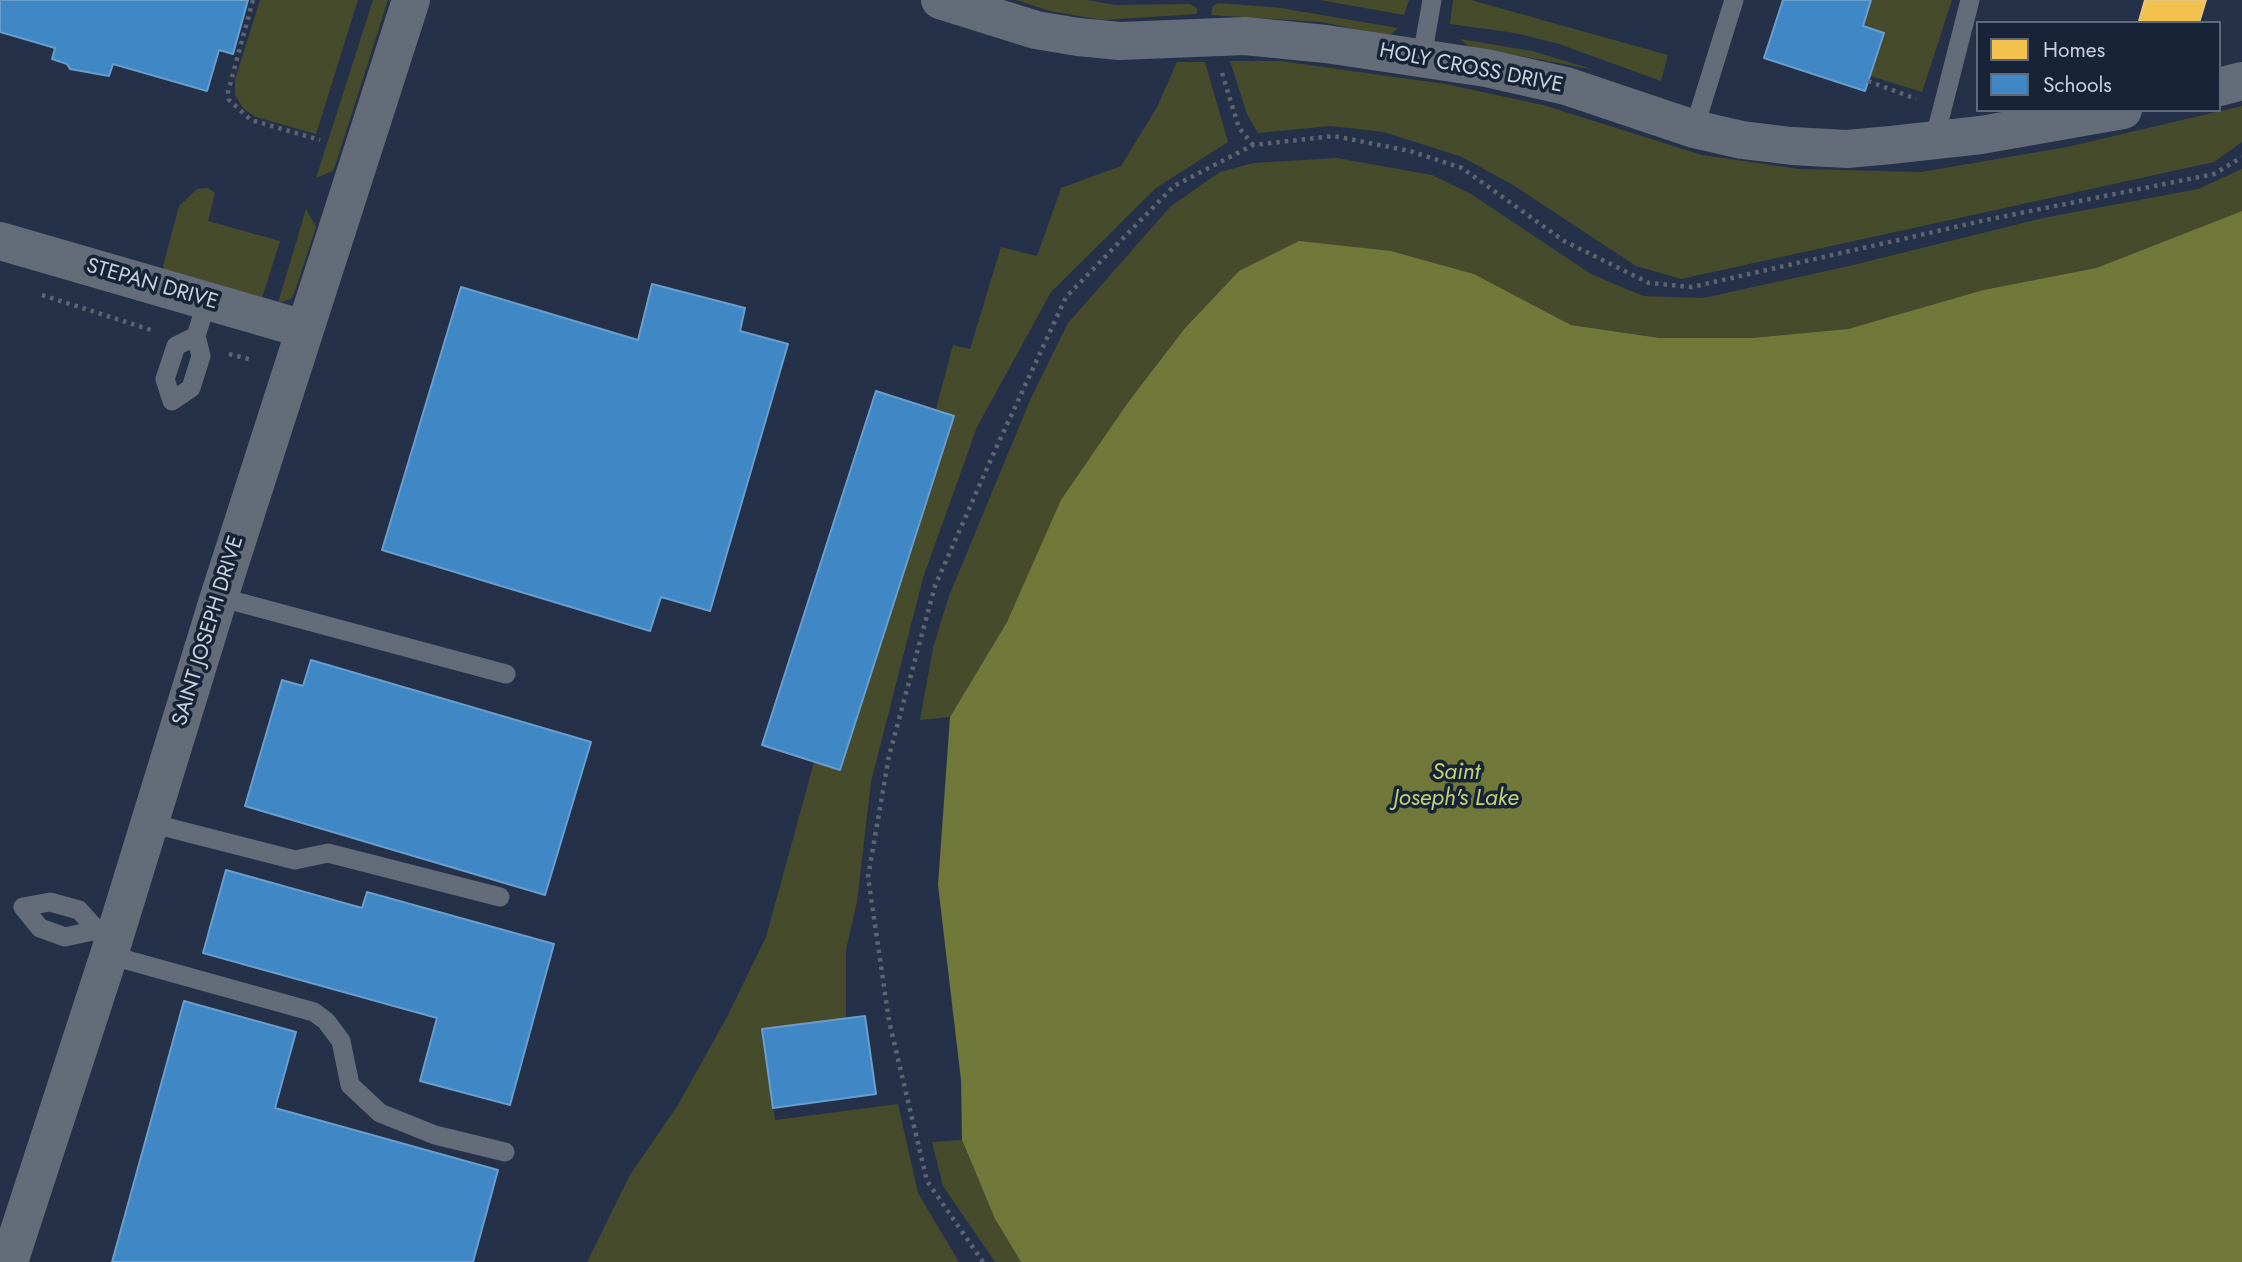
<!DOCTYPE html>
<style>
body{margin:0}
#map{position:relative;width:2242px;height:1262px;overflow:hidden;background:#282e39;font-family:Jost,sans-serif}
canvas{display:block}
.legend{position:absolute;left:1976px;top:21px;width:245px;height:91px;box-sizing:border-box;background:#172336;border:2px solid #5f697a;margin:0;padding:9px 12px;list-style:none;font-size:21px;color:#cad2df}
.legend li{display:flex;align-items:center;gap:14px;height:35px}
.legend b{width:35px;border:2px solid #5f697a}
</style>
<div id="map">
<canvas width="2242" height="1262"></canvas>
<ul class="legend">
<li><b style="height:19px;background:#f2c14e"></b>Homes</li>
<li><b style="height:19px;background:#3f88c5"></b>Schools</li>
</ul>
</div>
<script>
const c = document.querySelector('canvas').getContext('2d');
c.lineJoin = 'round';
function paint(path, color) { c.fillStyle = color; c.fill(path, 'evenodd'); }
const shape = rows => new Path2D(rows.map(r => 'M' + r).join(''));
function strokePath(path, color, width, dash) { c.strokeStyle = color; c.lineWidth = width; c.lineCap = dash ? 'butt' : 'round'; c.setLineDash(dash || []); c.stroke(path); }
function write(font, color, halo, rows, align = 'center') {
  c.font = font + ' Jost,sans-serif'; c.lineWidth = 7; c.setLineDash([]); c.textBaseline = 'middle'; c.strokeStyle = halo; c.fillStyle = color; for (const [text, x, y, turn = 0] of rows) {
    c.save(); c.translate(x, y); c.rotate((+turn || 0) * Math.PI / 180); c.textAlign = isNaN(turn) ? turn : align; if (halo) c.strokeText(text, 0, 0); c.fillText(text, 0, 0); c.restore();
  }
}
paint(shape([
 [0,0,2242,0,2242,1262,0,1262],
 [1978,23,2219,23,2219,110,1978,110]
]), '#243149');
paint(shape([
 [260,0,358,0,316,134,256,117,244,109,235,95,235,80],
 [373,0,388,0,336,163,333,171,316,178],
 [1016,0,1088,0,1115,5,1190,4,1197,8,1197,14,1102,20,1050,11],
 [1320,0,1409,0,1404,15],
 [1453,0,1471,0,1668,55,1661,81,1559,44,1515,33,1450,24],
 [1871,0,1952,0,1922,92,1870,76,1884,33,1863,26],
 [1218,3,1281,8,1398,28,1391,34,1383,35,1321,22,1211,15,1213,6],
 [1460,39,1532,51,1595,70,1468,46],
 [1280,61,1445,84,1543,105,1702,155,1799,169,1921,172,2067,147,2242,106,2242,142,2214,162,1681,279,1636,266,1513,185,1462,157,1384,132,1330,126,1258,133,1247,114,1230,61],
 [1177,62,1205,62,1228,142,1156,188,1051,292,977,427,923,578,871,782,857,902,846,950,846,1018,762,1029,775,1120,898,1104,918,1193,959,1262,587,1262,630,1175,678,1105,727,1017,766,937,814,762,840,770,953,345,970,349,1001,247,1037,256,1061,188,1121,166,1157,107],
 [1337,158,1432,175,1471,194,1591,274,1643,296,1703,298,1849,266,2043,218,2198,189,2242,169,2242,211,2096,268,1983,290,1848,329,1751,338,1660,338,1571,325,1474,274,1391,251,1239,271,1185,328,1129,401,1007,622,950,717,920,720,933,648,949,596,1031,398,1068,323,1171,206,1220,172,1253,163],
 [208,188,215,193,208,221,280,241,261,301,165,272,163,266,179,206,197,189],
 [306,209,316,227,294,294,291,299,278,303],
 [962,1140,995,1219,1021,1262,995,1262,943,1186,932,1142]
]), '#464b2b');
paint(shape([
 [2242,211,2242,1262,1021,1262,995,1219,962,1140,961,1080,938,885,950,717,1007,622,1061,500,1129,401,1185,328,1239,271,1299,241,1391,251,1474,274,1571,325,1660,338,1751,338,1848,329,1983,290,2096,268]
]), '#70783a');
const homes = shape([
 [2145,0,2206,0,2199,23,2144,23,2139,21,2145,0]
]);
paint(homes, '#f2c14e');
strokePath(homes, '#e6c67a', 2);
const schools = shape([
 [0,0,248,0,233,54,219,50,207,91,113,64,109,76,70,69,67,64,52,59,55,48,0,32,0,0],
 [1783,0,1871,0,1863,26,1884,33,1865,91,1764,58,1783,0],
 [652,284,745,308,740,331,788,344,710,611,661,597,650,631,382,550,461,287,638,340,652,284],
 [876,391,954,416,840,770,762,745,876,391],
 [311,660,591,742,545,895,245,806,282,680,303,686,311,660],
 [226,870,362,908,367,892,554,944,510,1105,420,1081,437,1018,203,953,226,870],
 [184,1001,296,1032,275,1108,498,1170,473,1262,112,1262,184,1001],
 [865,1016,876,1094,773,1108,762,1029,865,1016]
]);
paint(schools, '#3f88c5');
strokePath(schools, '#699ecd', 2);
strokePath(shape([
 [253,0,228,92,229,100,251,120,320,140],
 [1222,73,1239,128,1253,145],
 [1868,81,1916,99],
 [42,295,154,331],
 [229,354,252,360],
 [983,1262,927,1181,889,1021,868,877,889,756,935,586,992,457,1066,297,1174,186,1253,145,1334,136,1410,151,1462,168,1564,241,1649,283,1692,287,1986,220,2214,174,2242,157]
]), '#5e646f', 4.5, [3.5, 5]);
strokePath(shape([
 [1422,57,1432,0],
 [1694,129,1734,0],
 [1934,141,1970,0],
 [196,336,176,346,165,379,172,401,191,388,201,356,196,336,207,301],
 [219,597,506,674],
 [150,823,295,860,328,853,500,897],
 [97,930,79,910,50,902,23,907,40,928,65,937,97,930,115,935],
 [109,955,314,1012,326,1021,341,1041,350,1085,380,1113,435,1135,505,1152]
]), '#646c7a', 19);
strokePath(shape([
 [940,0,1036,30,1078,37,1120,41,1245,36,1326,44,1486,68,1566,86,1694,129,1742,140,1792,146,1847,149,1891,145,1981,135,2123,110],
 [2219,87,2242,81],
 [0,241,304,329],
 [9,1262,109,955,219,597,411,0]
]), '#646c7a', 38);
write('21px', '#cad2df', '#172336', [
 ["HOLY CROSS DRIVE",1471,69,11],
 ["STEPAN DRIVE",152,285,16],
 ["SAINT JOSEPH DRIVE",209,631,-73]
]);
write('italic 23px', '#c5d270', '#172336', [
 ["Saint",1456,773],
 ["Joseph's Lake",1456,799]
]);
</script>
